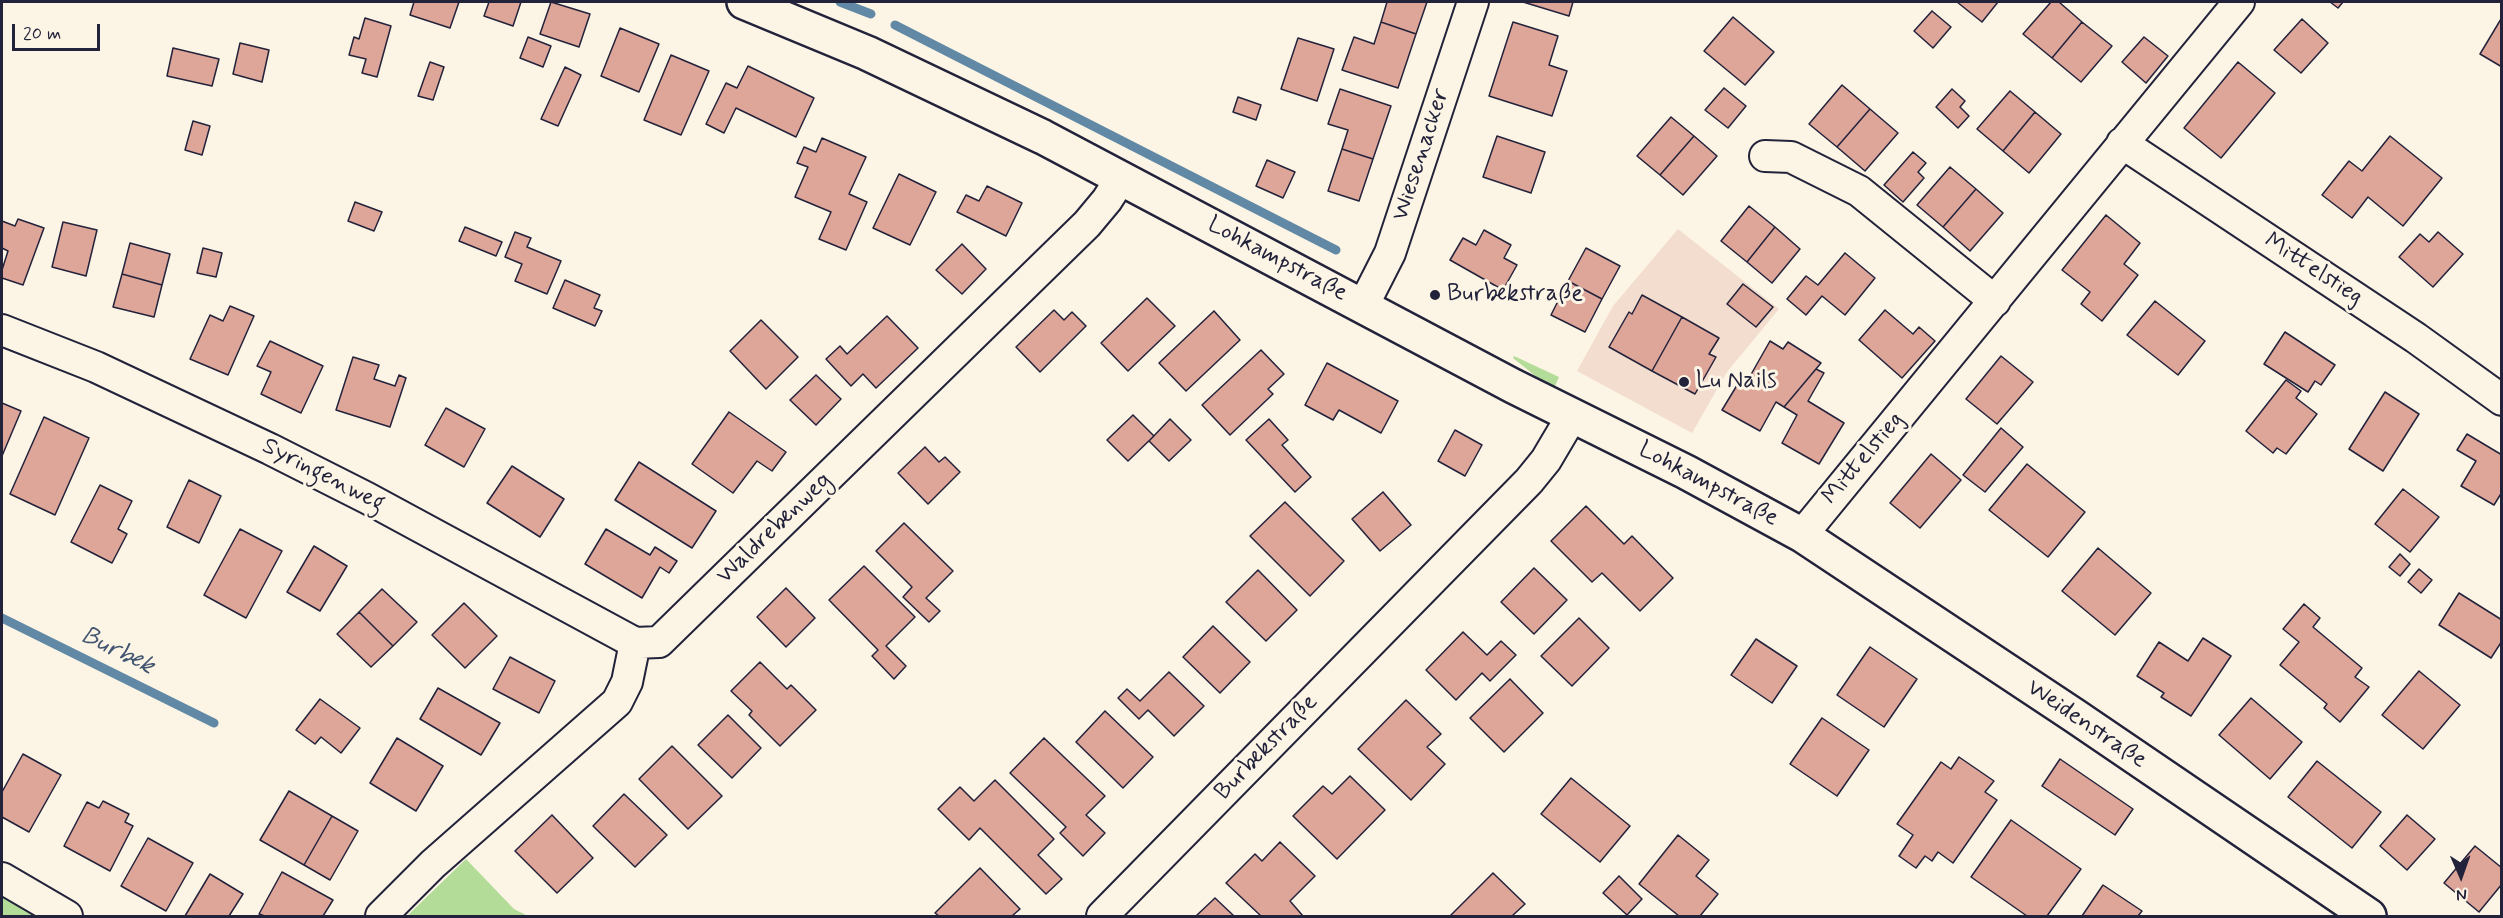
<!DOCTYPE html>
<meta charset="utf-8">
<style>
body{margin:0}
#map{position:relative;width:2503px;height:918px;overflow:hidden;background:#fcf5e5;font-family:Mynerve,sans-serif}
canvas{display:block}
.frame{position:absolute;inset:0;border:3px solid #22223b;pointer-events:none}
.north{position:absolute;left:2431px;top:846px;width:60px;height:60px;-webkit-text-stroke:4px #fcf5e5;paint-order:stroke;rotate:178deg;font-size:16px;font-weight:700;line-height:24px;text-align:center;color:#22223b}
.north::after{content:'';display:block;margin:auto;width:21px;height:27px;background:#22223b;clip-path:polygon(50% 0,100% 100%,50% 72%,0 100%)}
.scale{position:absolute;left:12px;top:24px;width:88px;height:27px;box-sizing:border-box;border:3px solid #22223b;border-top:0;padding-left:8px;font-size:18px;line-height:21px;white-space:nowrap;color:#22223b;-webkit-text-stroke:4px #fcf5e5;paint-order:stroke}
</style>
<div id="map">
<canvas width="2503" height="918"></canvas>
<div class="frame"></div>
<div class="north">N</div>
<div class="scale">20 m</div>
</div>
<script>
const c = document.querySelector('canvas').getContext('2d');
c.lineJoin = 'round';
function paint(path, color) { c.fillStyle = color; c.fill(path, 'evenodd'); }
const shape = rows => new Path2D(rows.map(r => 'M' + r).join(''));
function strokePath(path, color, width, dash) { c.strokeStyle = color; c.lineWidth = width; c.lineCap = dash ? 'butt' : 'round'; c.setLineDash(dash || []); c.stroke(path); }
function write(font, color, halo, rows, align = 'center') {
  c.font = font + ' Mynerve,sans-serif'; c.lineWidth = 6; c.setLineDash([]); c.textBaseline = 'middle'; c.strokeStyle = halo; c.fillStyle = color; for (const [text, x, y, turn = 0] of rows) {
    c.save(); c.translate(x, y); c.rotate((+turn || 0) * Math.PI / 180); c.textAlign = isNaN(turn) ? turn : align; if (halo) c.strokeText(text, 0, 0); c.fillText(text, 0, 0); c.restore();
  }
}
paint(shape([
 [1678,229,1779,309,1727,372,1692,433,1577,371,1613,306]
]), '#f3ddce');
paint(shape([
 [1514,356,1559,377,1555,386,1550,386,1538,378,1513,358],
 [466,859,514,909,528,916,407,916],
 [2,897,37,916,2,916]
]), '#b3dc99');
strokePath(shape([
 [840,2,871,14],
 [895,25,1336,250],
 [2,618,214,723]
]), '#6189a5', 9);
const building = shape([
 [414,2,459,2,450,28,410,15,414,2],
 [489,2,521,2,513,26,484,16,489,2],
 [551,2,590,14,579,47,540,34,551,2],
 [1387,2,1427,2,1416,34,1381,22,1387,2],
 [1523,2,1573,2,1569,16,1523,2],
 [1957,2,1998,2,1982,22,1957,2],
 [2051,2,2059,2,2082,22,2052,58,2023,34,2051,2],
 [2330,2,2343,2,2338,8,2330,2],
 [1932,11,1951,27,1933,48,1914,31,1932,11],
 [1733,17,1774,52,1745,85,1704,51,1733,17],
 [365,18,391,26,377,77,362,73,366,59,349,55,354,37,359,39,365,18],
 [2302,19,2328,43,2301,73,2274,50,2302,19],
 [2501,19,2502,19,2502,67,2480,54,2501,19],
 [1381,22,1416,34,1398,88,1342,70,1354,37,1374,44,1381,22],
 [1513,22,1558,36,1549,65,1567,71,1552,116,1489,96,1513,22],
 [2082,22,2112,46,2081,82,2052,58,2082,22],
 [620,28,659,44,639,92,601,76,620,28],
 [528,37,551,46,543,67,520,58,528,37],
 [2144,37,2168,56,2146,83,2122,62,2144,37],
 [1298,38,1334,49,1317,101,1281,89,1298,38],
 [240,43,269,50,262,82,233,74,240,43],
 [173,48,219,59,212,86,167,76,173,48],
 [671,55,709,71,681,135,644,120,671,55],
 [430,62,444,67,433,100,418,96,430,62],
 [2238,62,2275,93,2221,158,2184,128,2238,62],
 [748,66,814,98,796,137,736,108,724,133,706,124,726,83,737,88,748,66],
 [565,67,581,75,558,126,541,119,565,67],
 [1842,85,1870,109,1837,147,1809,124,1842,85],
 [1724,88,1746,106,1728,128,1705,110,1724,88],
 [1340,89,1391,106,1373,159,1342,149,1348,130,1328,124,1340,89],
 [1952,89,1965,101,1960,107,1969,116,1958,128,1936,107,1952,89],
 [2010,91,2035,112,2003,151,1977,129,2010,91],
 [1238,97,1261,105,1256,120,1233,112,1238,97],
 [1870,109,1898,133,1865,171,1837,147,1870,109],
 [2035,112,2061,134,2029,173,2003,151,2035,112],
 [1671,117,1694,136,1660,175,1637,156,1671,117],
 [193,121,210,126,202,155,185,150,193,121],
 [1497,136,1545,152,1531,193,1483,177,1497,136],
 [1694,136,1717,156,1683,195,1660,175,1694,136],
 [2390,136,2442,178,2403,226,2368,197,2352,218,2322,195,2349,161,2362,171,2390,136],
 [822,138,866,157,849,194,867,202,846,250,819,239,831,212,795,197,808,167,797,163,804,147,816,152,822,138],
 [1342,149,1373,159,1359,201,1328,191,1342,149],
 [1913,152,1926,163,1918,172,1924,178,1903,202,1884,185,1913,152],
 [1267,160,1295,172,1283,198,1256,186,1267,160],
 [1950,167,1976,189,1943,227,1917,205,1950,167],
 [899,174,936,192,910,245,873,228,899,174],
 [987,186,1022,203,1006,236,957,212,966,195,979,201,987,186],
 [1976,189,2003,213,1970,251,1943,227,1976,189],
 [355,202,382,212,374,231,348,221,355,202],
 [1749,206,1775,227,1747,262,1721,241,1749,206],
 [2106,215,2140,243,2124,264,2138,275,2102,321,2081,304,2090,292,2062,270,2106,215],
 [18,219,44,228,23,285,2,278,2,270,8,251,2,248,2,221,15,226,18,219],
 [63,222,97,230,86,276,52,267,63,222],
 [465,227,502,242,496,256,459,241,465,227],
 [1775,227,1800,249,1772,283,1747,262,1775,227],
 [1484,230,1511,245,1504,258,1517,265,1503,290,1450,260,1463,238,1476,245,1484,230],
 [515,232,531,238,527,247,561,261,547,294,515,281,522,264,505,257,515,232],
 [2438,232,2463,254,2433,287,2399,257,2420,234,2429,242,2438,232],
 [130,243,170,254,162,285,122,274,130,243],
 [962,244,986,269,962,294,936,270,962,244],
 [203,248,222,253,216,277,197,273,203,248],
 [1586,248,1620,266,1602,299,1568,281,1586,248],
 [1845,253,1875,278,1845,315,1822,296,1806,315,1787,299,1806,276,1818,285,1845,253],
 [122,274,162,285,154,317,113,307,122,274],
 [565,280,600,295,594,308,602,311,595,326,553,308,565,280],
 [1568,281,1602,299,1585,332,1551,315,1568,281],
 [1743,284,1773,307,1756,327,1727,304,1743,284],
 [1642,295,1682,317,1652,371,1609,347,1629,312,1632,314,1642,295],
 [1147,298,1175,326,1128,371,1101,343,1147,298],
 [2155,301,2205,341,2178,375,2127,335,2155,301],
 [230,306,254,316,228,375,190,359,210,315,223,321,230,306],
 [1054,310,1064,320,1072,312,1086,326,1040,372,1016,347,1054,310],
 [1885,310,1913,334,1919,327,1935,341,1902,378,1859,340,1885,310],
 [1214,311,1240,340,1186,391,1159,363,1214,311],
 [887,316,918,348,876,388,863,374,851,386,826,359,840,346,847,354,887,316],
 [1682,317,1719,338,1709,354,1716,357,1695,394,1652,371,1682,317],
 [761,320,798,357,766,389,730,351,761,320],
 [2285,332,2335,365,2321,385,2315,381,2308,392,2264,364,2285,332],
 [270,341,323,366,301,413,261,394,271,372,257,366,270,341],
 [1770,341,1783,349,1788,342,1821,363,1784,407,1776,402,1760,431,1722,410,1739,382,1745,385,1770,341],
 [1261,350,1284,374,1268,389,1273,394,1230,435,1202,405,1261,350],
 [2001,356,2033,382,1997,424,1966,399,2001,356],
 [353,357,379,365,374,379,395,386,399,375,406,378,390,427,336,410,353,357],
 [1327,363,1398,401,1381,433,1339,410,1333,420,1305,405,1327,363],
 [1816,369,1824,373,1808,401,1844,423,1819,464,1782,443,1797,415,1784,407,1816,369],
 [816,375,841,399,816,425,790,400,816,375],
 [2286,380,2301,391,2296,398,2317,414,2286,454,2277,448,2273,453,2246,431,2286,380],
 [2385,392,2419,414,2383,471,2349,449,2385,392],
 [2,403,21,411,2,456,2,403],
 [446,408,485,429,464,467,425,445,446,408],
 [729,412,786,452,772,471,757,461,733,493,692,464,729,412],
 [1133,415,1154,436,1128,461,1107,440,1133,415],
 [44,417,89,438,55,515,10,494,44,417],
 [1170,419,1191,440,1169,461,1149,441,1170,419],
 [1269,419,1288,440,1282,445,1311,477,1295,492,1246,440,1269,419],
 [2001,428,2023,447,1985,492,1963,475,2001,428],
 [1455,430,1482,445,1465,476,1438,461,1455,430],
 [2467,434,2502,455,2502,492,2494,505,2461,486,2476,461,2457,450,2467,434],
 [925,447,939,462,945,457,960,472,928,504,898,473,925,447],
 [1931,454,1961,480,1920,528,1890,503,1931,454],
 [639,462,716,511,692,548,615,500,639,462],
 [2027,464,2085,512,2048,557,1989,510,2027,464],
 [512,466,564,499,540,537,487,503,512,466],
 [189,480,221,496,199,543,167,527,189,480],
 [100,485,132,501,118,529,127,534,112,563,71,542,100,485],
 [2403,489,2439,517,2410,552,2375,524,2403,489],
 [1383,492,1411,525,1380,551,1352,519,1383,492],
 [1285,502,1344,561,1310,596,1250,536,1285,502],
 [1586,506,1624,544,1632,536,1673,578,1640,611,1602,573,1592,582,1551,541,1586,506],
 [904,523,953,571,926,598,940,611,929,622,903,597,912,587,876,551,904,523],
 [240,529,282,551,246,618,204,595,240,529],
 [606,529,650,555,655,547,677,561,669,573,660,567,642,598,585,564,606,529],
 [314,546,347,566,320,611,287,592,314,546],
 [2098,548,2151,593,2115,635,2062,591,2098,548],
 [2400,554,2410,564,2400,576,2389,567,2400,554],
 [864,566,915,617,886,646,906,666,894,679,872,656,878,650,829,600,864,566],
 [1534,568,1567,600,1534,634,1501,602,1534,568],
 [2419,569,2432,580,2421,593,2408,582,2419,569],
 [1258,570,1297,610,1266,641,1226,602,1258,570],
 [786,588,815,618,786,647,757,617,786,588],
 [382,589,417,622,393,646,359,612,382,589],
 [2459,593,2502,620,2502,641,2491,658,2439,625,2459,593],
 [464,603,497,636,465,668,432,635,464,603],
 [2304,604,2320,618,2313,627,2362,668,2355,677,2369,687,2340,722,2324,708,2327,704,2280,665,2299,642,2283,629,2304,604],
 [359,612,393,646,371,667,337,634,359,612],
 [1579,618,1609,648,1572,686,1541,656,1579,618],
 [1213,626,1250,662,1220,693,1183,657,1213,626],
 [1463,632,1487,655,1501,641,1516,655,1490,681,1482,673,1456,700,1426,670,1463,632],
 [2203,638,2231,656,2191,716,2161,697,2164,693,2137,676,2159,642,2188,661,2203,638],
 [1756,639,1797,666,1772,703,1731,675,1756,639],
 [1870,647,1917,679,1884,727,1837,695,1870,647],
 [510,657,555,681,539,713,493,689,510,657],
 [760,662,787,689,791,685,816,710,780,746,749,715,752,711,731,691,760,662],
 [2419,671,2460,705,2423,749,2382,715,2419,671],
 [1169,672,1204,706,1174,736,1148,710,1139,719,1118,698,1127,689,1140,701,1169,672],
 [1510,679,1543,713,1504,752,1470,718,1510,679],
 [438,688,500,723,481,755,420,719,438,688],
 [2251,698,2302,742,2270,779,2219,735,2251,698],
 [320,699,360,728,341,753,321,737,315,744,296,730,320,699],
 [1406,700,1441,734,1427,747,1445,764,1411,800,1358,749,1406,700],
 [1105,711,1153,757,1123,788,1076,742,1105,711],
 [728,715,761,748,732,778,698,745,728,715],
 [1822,718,1869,750,1837,796,1790,764,1822,718],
 [397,738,443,766,416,811,370,783,397,738],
 [1044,738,1105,796,1086,815,1105,833,1083,856,1060,833,1066,827,1010,773,1044,738],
 [672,746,722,796,688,829,639,779,672,746],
 [23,754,61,775,29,832,2,817,2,792,23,754],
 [1959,757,1994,781,1985,792,1997,800,1953,863,1938,852,1932,861,1925,856,1916,868,1899,856,1913,835,1897,824,1941,762,1951,769,1959,757],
 [2060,759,2133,809,2115,835,2042,786,2060,759],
 [2317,761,2381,812,2352,848,2288,797,2317,761],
 [1350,776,1385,810,1337,859,1293,816,1323,786,1332,794,1350,776],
 [1571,778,1630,826,1600,862,1541,814,1571,778],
 [995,780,1054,839,1038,855,1062,879,1046,894,980,828,969,840,938,809,960,787,974,801,995,780],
 [289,791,332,816,304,865,260,840,289,791],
 [624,794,667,835,635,867,593,826,624,794],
 [103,801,129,814,125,822,133,826,110,871,64,846,87,802,99,808,103,801],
 [552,815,593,858,557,893,515,851,552,815],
 [2407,815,2435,839,2407,870,2380,846,2407,815],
 [332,816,358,831,330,880,304,865,332,816],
 [2011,820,2081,869,2047,916,2027,916,1971,877,2011,820],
 [1678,835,1709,860,1696,876,1718,894,1700,916,1679,916,1639,884,1678,835],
 [148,838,193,863,166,911,121,886,148,838],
 [1280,842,1315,876,1290,901,1303,916,1261,916,1226,883,1255,854,1262,861,1280,842],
 [2475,846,2502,868,2502,884,2479,912,2444,883,2475,846],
 [980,868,1020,909,1012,916,939,916,935,913,980,868],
 [282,872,333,900,323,916,265,916,259,914,282,872],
 [1493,873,1525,904,1512,916,1450,916,1493,873],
 [210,874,243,894,229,916,185,916,210,874],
 [1619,876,1642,899,1627,915,1603,893,1619,876],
 [2103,885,2142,911,2138,916,2082,916,2103,885],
 [1215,898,1234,916,1196,916,1215,898]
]);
paint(building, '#dea599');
strokePath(building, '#22223b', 1.5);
const minor = shape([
 [2122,143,2416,338,2502,400],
 [1765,156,1791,157,1859,191,1995,301],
 [1363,306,1390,253,1473,2],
 [2,330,96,367,270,449,367,498,635,643],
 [1802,535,2239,2],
 [2,878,67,916],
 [381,916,433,864,617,702,627,682,635,643,659,642,1087,224,1107,200,1121,178],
 [1102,916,1529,481,1546,460,1572,416]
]);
const tertiary = shape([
 [744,2,867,53,1043,137,1513,386,1686,472,1802,535,2075,716,2369,916]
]);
strokePath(minor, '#22223b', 34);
strokePath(tertiary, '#22223b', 38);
strokePath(minor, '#fcf5e5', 30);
strokePath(tertiary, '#fcf5e5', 33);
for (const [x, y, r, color] of [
 [1435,295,6,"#22223b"],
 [1684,382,6,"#22223b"]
]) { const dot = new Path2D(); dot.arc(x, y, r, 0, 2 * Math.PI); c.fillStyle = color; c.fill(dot); strokePath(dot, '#fcf5e5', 2); }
write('24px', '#22223b', '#fcf5e5', [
 ["Wiesenacker",1422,155,-72],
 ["Lohkampstraße",1277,260,28],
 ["Mittelstieg",2313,270,33],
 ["Mittelstieg",1864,459,-50],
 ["Syringenweg",323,476,27],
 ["Lohkampstraße",1708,485,28],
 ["Waldrebenweg",775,529,-44],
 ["Weidenstraße",2086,725,34],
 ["Burbekstraße",1267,748,-46]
]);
write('24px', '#22223b', '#fcf5e5', [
 ["Burbekstraße",1447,295],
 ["Lu Nails",1696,382]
], 'left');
write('italic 26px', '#425570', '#fcf5e5', [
 ["Burbek",117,652,26]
]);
</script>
